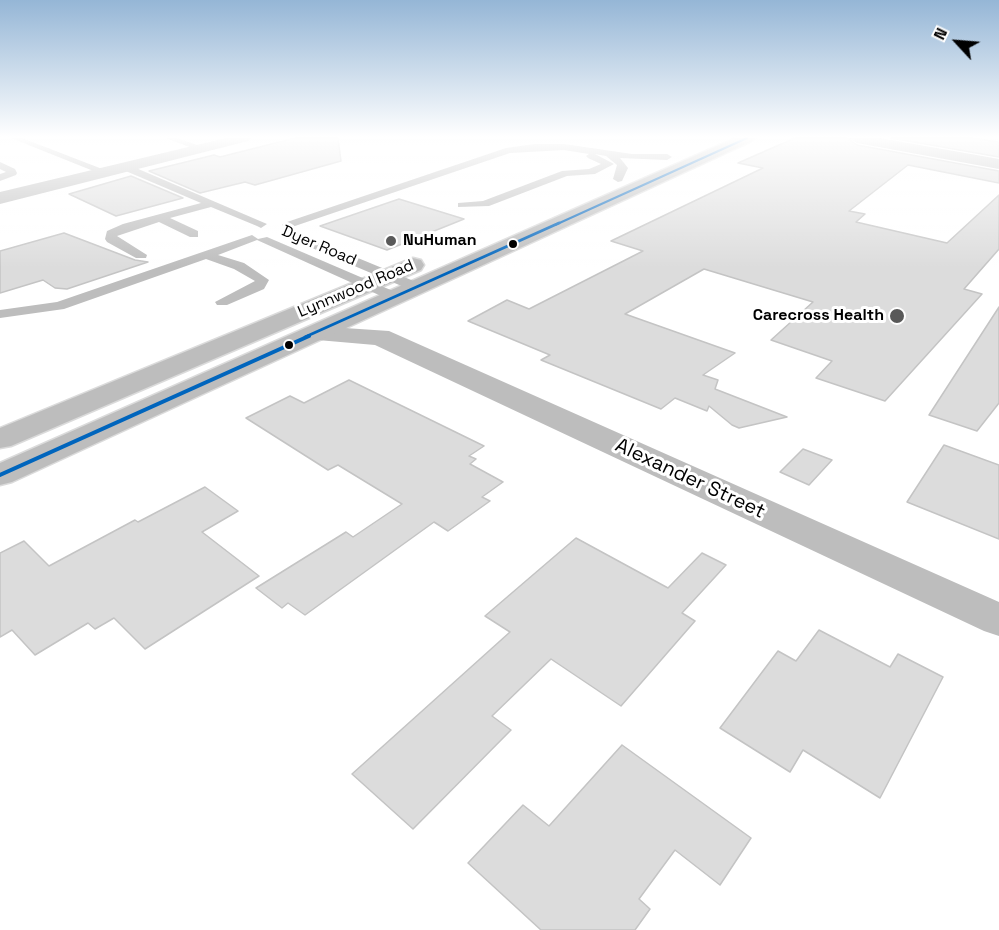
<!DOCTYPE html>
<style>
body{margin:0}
#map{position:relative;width:999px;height:930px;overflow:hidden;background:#fff;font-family:"Space Grotesk",sans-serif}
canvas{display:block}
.north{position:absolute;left:927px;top:12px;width:60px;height:60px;-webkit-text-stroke:4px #fff;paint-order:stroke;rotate:296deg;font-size:16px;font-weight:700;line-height:24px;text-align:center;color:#000}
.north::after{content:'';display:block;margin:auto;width:21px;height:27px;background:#000;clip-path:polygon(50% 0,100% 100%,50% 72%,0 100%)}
</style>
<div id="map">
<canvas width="999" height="930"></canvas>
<div class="north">N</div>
</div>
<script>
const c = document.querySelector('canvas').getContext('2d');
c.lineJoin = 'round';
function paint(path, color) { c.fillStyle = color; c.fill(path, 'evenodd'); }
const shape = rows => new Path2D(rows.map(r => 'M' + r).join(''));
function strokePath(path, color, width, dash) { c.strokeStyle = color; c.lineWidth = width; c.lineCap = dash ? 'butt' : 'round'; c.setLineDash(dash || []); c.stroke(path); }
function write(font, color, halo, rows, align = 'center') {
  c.font = font + ' "Space Grotesk",sans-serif'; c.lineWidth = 6; c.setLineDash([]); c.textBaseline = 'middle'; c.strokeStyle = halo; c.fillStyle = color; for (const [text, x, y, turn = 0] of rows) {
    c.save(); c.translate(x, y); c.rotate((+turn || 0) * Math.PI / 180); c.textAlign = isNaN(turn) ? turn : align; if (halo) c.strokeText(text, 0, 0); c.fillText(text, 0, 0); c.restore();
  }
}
const building = shape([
 [295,138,338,138,341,161,255,185,245,182,200,193,149,171,214,155,220,157,295,138],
 [795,138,847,138,857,145,999,171,999,183,908,165,849,211,865,214,856,222,947,243,999,195,999,249,964,289,982,294,885,401,816,378,832,361,771,340,813,302,704,269,625,314,735,353,703,375,718,380,715,389,787,417,739,428,732,425,709,406,707,411,675,398,661,409,541,360,550,355,468,321,507,300,529,309,643,251,611,241,763,168,738,163,795,138],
 [891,138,972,138,999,142,999,157,891,138],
 [131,176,183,198,116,216,69,194,131,176],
 [399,199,464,219,387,250,320,226,399,199],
 [64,233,135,260,148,262,67,289,55,288,43,280,0,293,0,251,64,233],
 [999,307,999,403,977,431,929,415,999,307],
 [349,380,484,446,469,456,476,459,470,464,503,482,482,497,490,501,448,531,434,522,305,615,288,603,282,608,256,588,346,532,353,537,402,504,338,465,328,470,246,418,290,396,304,403,349,380],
 [944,445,999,465,999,539,907,502,944,445],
 [803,449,832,460,809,485,780,472,803,449],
 [205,487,238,511,202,532,259,576,145,649,114,618,95,629,88,623,35,655,12,630,0,637,0,553,24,541,49,566,135,520,138,522,205,487],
 [576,538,668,588,702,553,726,565,682,613,695,621,621,706,551,659,492,716,511,730,413,829,352,774,510,632,485,616,576,538],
 [819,630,890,667,898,654,943,677,880,798,803,750,790,772,720,728,778,651,796,661,819,630],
 [622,745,751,838,720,885,675,850,639,899,650,909,635,930,541,930,468,863,523,805,549,826,622,745]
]);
paint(building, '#dcdcdc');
strokePath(building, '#c4c4c4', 1.5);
const primary = shape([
 [735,138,755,138,752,141,12,482,0,485,0,463,735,138],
 [413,258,421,260,424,265,421,270,11,446,0,448,0,428,413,258]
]);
strokePath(primary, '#dbdbdb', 3);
paint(shape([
 [11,138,22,138,110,172,101,174,11,138],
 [165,138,177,138,206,148,198,150,165,138],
 [535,144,564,144,632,154,667,154,672,157,667,160,620,158,628,168,622,181,618,182,613,179,617,165,606,156,595,154,614,164,595,174,567,176,489,206,458,207,458,203,483,201,562,171,589,169,601,164,588,158,586,156,589,154,564,150,510,153,292,227,288,229,282,225,284,223,506,148,535,144],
 [0,162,15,169,17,173,16,175,0,181,0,174,6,172,0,169,0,162],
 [121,165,129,165,267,224,261,228,257,226,211,207,170,218,198,231,198,237,190,237,159,222,117,236,147,255,146,258,136,258,107,242,105,239,107,231,123,224,201,203,121,169,121,165],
 [290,230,421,284,423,287,416,291,411,290,286,237,284,234,290,230],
 [252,235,258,239,267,237,400,294,402,297,395,301,390,300,257,240,218,255,244,263,269,280,264,289,227,305,217,305,215,302,255,281,234,269,206,259,64,309,0,318,0,310,57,302,252,235]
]), '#bdbdbd');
paint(shape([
 [226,138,251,138,248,141,0,204,0,192,226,138],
 [849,138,880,138,999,159,999,169,857,143,849,138],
 [315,326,389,331,999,602,999,636,984,631,375,345,306,339,302,334,306,329,315,326]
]), '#bdbdbd');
paint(primary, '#bdbdbd');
strokePath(shape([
 [555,225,747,138]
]), '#0065bd', 2);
strokePath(shape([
 [305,337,559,223]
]), '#0065bd', 3);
strokePath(shape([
 [0,475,309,336]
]), '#0065bd', 4);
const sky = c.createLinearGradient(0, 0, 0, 268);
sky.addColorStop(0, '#95b6d6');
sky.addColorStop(0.51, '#fff');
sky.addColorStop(1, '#ffffff00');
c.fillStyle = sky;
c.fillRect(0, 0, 999, 268);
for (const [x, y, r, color] of [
 [391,241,6,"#595959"],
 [513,244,5,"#000"],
 [897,316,8,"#595959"],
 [289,345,5,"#000"]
]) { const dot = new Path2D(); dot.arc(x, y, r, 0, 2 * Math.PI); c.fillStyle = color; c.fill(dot); strokePath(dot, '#fff', 2); }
write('bold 16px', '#000', '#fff', [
 ["NuHuman",403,241],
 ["Carecross Health",884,316,"right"]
], 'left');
write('16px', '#000', '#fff', [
 ["Dyer Road",319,246,23],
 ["Lynnwood Road",356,289,-23]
]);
write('20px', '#000', '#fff', [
 ["Alexander Street",690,479,25]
]);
</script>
